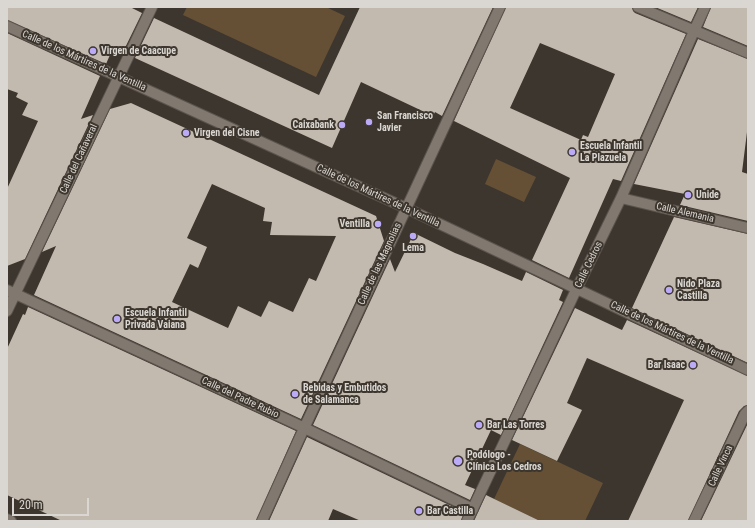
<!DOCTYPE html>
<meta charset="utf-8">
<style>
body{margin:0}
#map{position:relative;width:755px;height:528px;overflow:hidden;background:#3d362e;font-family:"Roboto Condensed",sans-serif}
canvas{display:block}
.frame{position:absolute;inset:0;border:8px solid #dad6d1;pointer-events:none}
.scale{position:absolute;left:12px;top:498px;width:77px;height:18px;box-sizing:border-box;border:2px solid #dad6d1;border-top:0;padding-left:5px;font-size:12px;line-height:14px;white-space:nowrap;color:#dad6d1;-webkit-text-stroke:3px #3d362e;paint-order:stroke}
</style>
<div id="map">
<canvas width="755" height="528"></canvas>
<div class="frame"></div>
<div class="scale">20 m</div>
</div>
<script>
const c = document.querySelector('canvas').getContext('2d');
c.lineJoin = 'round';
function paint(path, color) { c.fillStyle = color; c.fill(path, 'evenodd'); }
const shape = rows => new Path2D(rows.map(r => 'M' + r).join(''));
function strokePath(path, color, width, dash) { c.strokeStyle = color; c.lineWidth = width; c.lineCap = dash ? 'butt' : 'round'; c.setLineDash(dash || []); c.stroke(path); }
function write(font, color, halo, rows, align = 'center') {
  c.font = font + ' "Roboto Condensed",sans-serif'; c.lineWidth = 4; c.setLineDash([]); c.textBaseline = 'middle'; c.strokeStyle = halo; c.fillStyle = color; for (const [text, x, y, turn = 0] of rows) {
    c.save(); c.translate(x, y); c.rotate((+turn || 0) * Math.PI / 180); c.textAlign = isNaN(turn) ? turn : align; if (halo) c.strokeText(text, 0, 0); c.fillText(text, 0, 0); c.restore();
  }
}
paint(shape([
 [187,7,326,7,345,16,316,77,183,15],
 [496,159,536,177,524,202,485,184],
 [520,444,603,483,585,521,540,521,494,499]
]), '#655035');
paint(shape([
 [7,7,130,7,142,13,123,52,113,48,106,64,7,20],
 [360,7,493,7,442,116,435,112,433,116,361,82,332,148,135,58,154,18,319,95],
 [506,7,632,7,633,11,635,13,686,34,621,181,613,179,569,278,532,260,570,178,454,121],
 [540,43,615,74,588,137,583,135,581,140,510,108],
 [655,7,698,7,691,22],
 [711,7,748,7,748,46,703,27],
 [7,33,100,76,81,119,93,115,25,259,7,266,7,189,38,121,22,115,28,103,16,97,18,93,7,89],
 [698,39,748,59,748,124,742,172,748,174,748,221,680,205,685,194,634,184],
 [131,103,376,216,384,241,301,419,34,295,56,246,42,252,110,109],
 [212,184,265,208,263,221,272,222,270,235,336,236,316,281,309,278,293,312,269,301,261,317,238,306,228,328,172,302,190,264,198,268,207,247,187,238],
 [674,217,748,234,748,363,632,308],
 [414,233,455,253,483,264,522,281,526,272,563,290,559,300,563,302,501,435,491,430,465,485,475,489,470,500,313,425,390,259,395,272],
 [28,307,296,431,256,521,62,521,7,495,7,349,23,314,25,315],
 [575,308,622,330,627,320,748,376,748,405,744,406,739,411,688,521,628,521,684,400,587,358,567,403,582,410,557,461,512,440],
 [748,423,748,521,701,521],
 [307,437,464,512,461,521,361,521,333,509,328,521,269,521],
 [486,495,540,521,474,521]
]), '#c2baaf');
const street = shape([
 [638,7,748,53],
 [7,26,406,208,748,370],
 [621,198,748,228],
 [7,290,294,423,473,509],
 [7,311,152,7],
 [7,519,11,521],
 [262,521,300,437,500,7],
 [467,521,577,288,621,198,694,31,705,7],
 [694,521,745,414,748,411]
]);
strokePath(street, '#5b544e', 12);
strokePath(street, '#81796f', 10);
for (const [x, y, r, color] of [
 [93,51,4,"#bbaaf6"],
 [369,122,4,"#bbaaf6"],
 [342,125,4,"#bbaaf6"],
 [186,133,4,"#bbaaf6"],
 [572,152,4,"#bbaaf6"],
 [688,195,4,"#bbaaf6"],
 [378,224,4,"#bbaaf6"],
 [413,236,4,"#bbaaf6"],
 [669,290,4,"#bbaaf6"],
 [117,319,4,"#bbaaf6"],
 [693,365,4,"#bbaaf6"],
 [295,394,4,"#bbaaf6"],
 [479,425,4,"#bbaaf6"],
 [458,461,5,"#bbaaf6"],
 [419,511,4,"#bbaaf6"]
]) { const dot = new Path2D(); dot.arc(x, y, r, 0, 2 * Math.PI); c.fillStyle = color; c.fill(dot); strokePath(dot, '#3d362e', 1.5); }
write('bold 10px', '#dad6d1', '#3d362e', [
 ["Virgen de Caacupe",101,51],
 ["San Francisco",377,116],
 ["Javier",377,128],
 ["Caixabank",334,125,"right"],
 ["Virgen del Cisne",194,133],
 ["Escuela Infantil",580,146],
 ["La Plazuela",580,158],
 ["Unide",696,195],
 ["Ventilla",370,224,"right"],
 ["Lema",413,248,"center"],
 ["Nido Plaza",677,284],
 ["Castilla",677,296],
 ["Escuela Infantil",125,313],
 ["Privada Vaiana",125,325],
 ["Bar Isaac",685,365,"right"],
 ["Bebidas y Embutidos",303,388],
 ["de Salamanca",303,400],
 ["Bar Las Torres",487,425],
 ["Podólogo -",467,455],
 ["Clínica Los Cedros",467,467],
 ["Bar Castilla",427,511]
], 'left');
write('10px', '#dad6d1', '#3d362e', [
 ["Calle de los Mártires de la Ventilla",84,61,24],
 ["Calle del Cañaveral",79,159,-65],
 ["Calle de los Mártires de la Ventilla",378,196,25],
 ["Calle Alemania",685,213,13],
 ["Calle de las Magnolias",380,264,-65],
 ["Calle Cedros",589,265,-64],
 ["Calle de los Mártires de la Ventilla",672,333,25],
 ["Calle del Padre Rubio",240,398,25],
 ["Calle Vinca",721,466,-65]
]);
</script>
